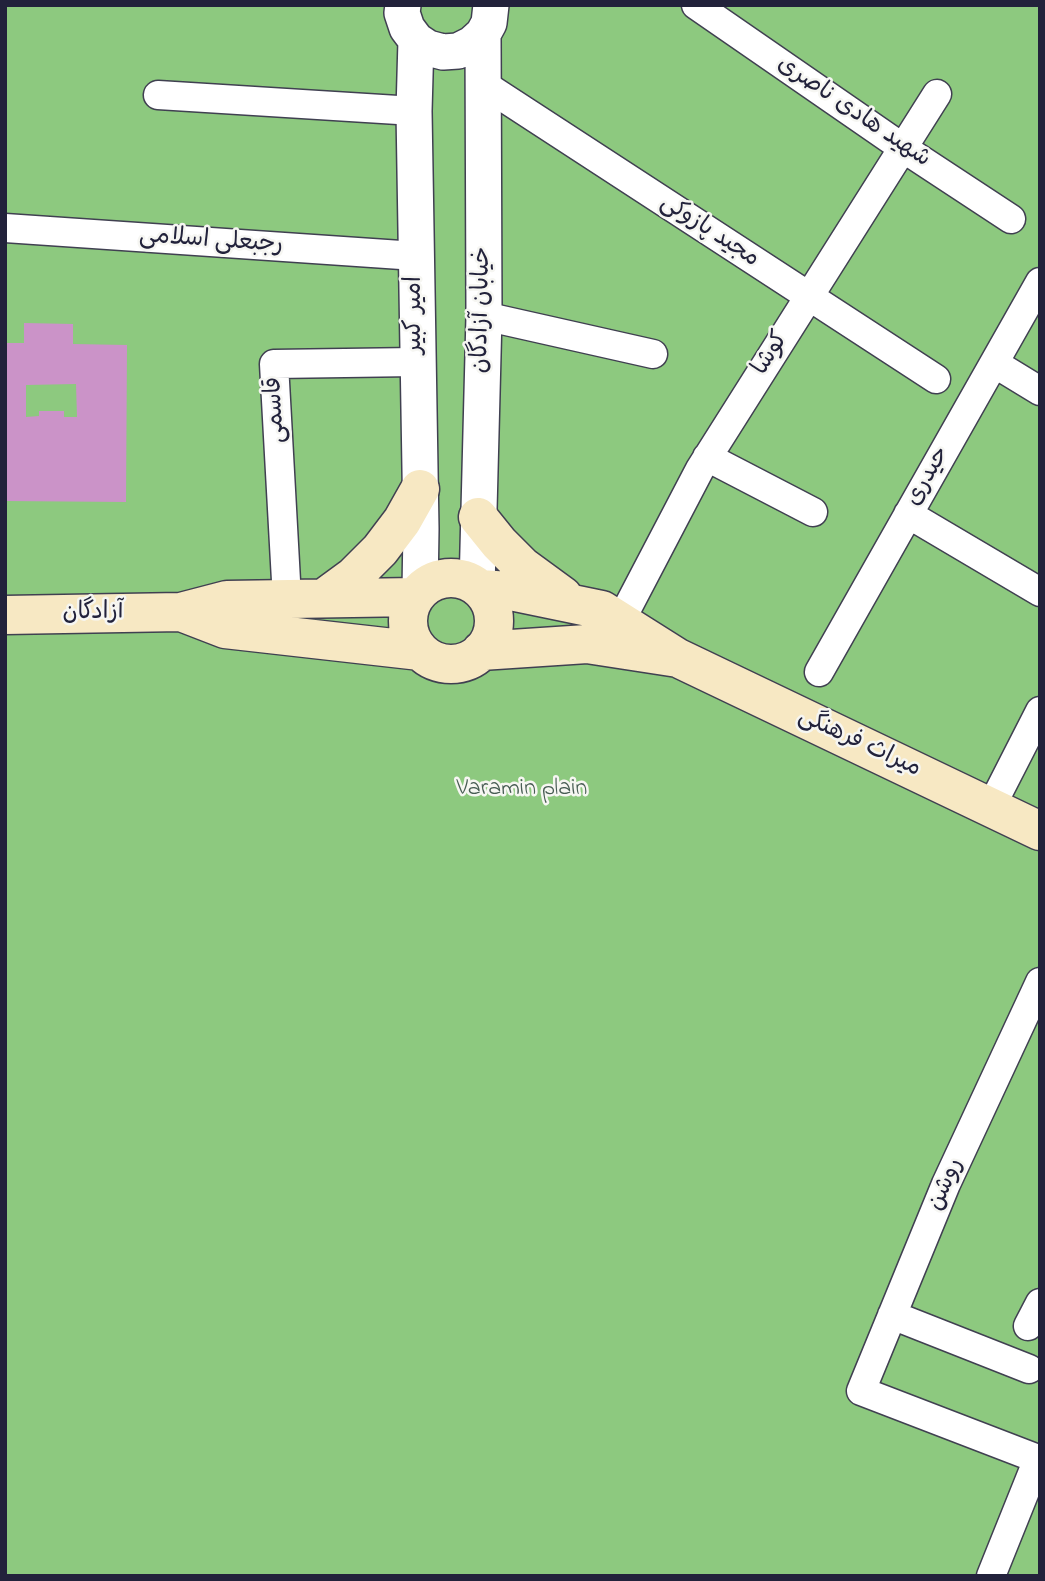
<!DOCTYPE html>
<meta charset="utf-8">
<style>
body{margin:0}
#map{position:relative;width:1045px;height:1581px;overflow:hidden;background:#ece7cd;font-family:"Indie Flower",sans-serif}
canvas{display:block}
.frame{position:absolute;inset:0;border:7px solid #22223b;pointer-events:none}
</style>
<div id="map">
<canvas width="1045" height="1581"></canvas>
<div class="frame"></div>
</div>
<script>
const c = document.querySelector('canvas').getContext('2d');
c.lineJoin = 'round';
function paint(path, color) { c.fillStyle = color; c.fill(path, 'evenodd'); }
const shape = rows => new Path2D(rows.map(r => 'M' + r).join(''));
function strokePath(path, color, width, dash) { c.strokeStyle = color; c.lineWidth = width; c.lineCap = dash ? 'butt' : 'round'; c.setLineDash(dash || []); c.stroke(path); }
function write(font, color, halo, rows, align = 'center') {
  c.font = font + ' "Indie Flower","Playpen Sans Arabic",sans-serif'; c.lineWidth = 5; c.setLineDash([]); c.textBaseline = 'middle'; c.strokeStyle = halo; c.fillStyle = color; for (const [text, x, y, turn = 0] of rows) {
    c.save(); c.translate(x, y); c.rotate((+turn || 0) * Math.PI / 180); c.textAlign = isNaN(turn) ? turn : align; if (halo) c.strokeText(text, 0, 0); c.fillText(text, 0, 0); c.restore();
  }
}
paint(shape([
 [5,5,1040,5,1040,1576,5,1576]
]), '#8dc97f');
paint(shape([
 [24,323,73,324,73,344,127,345,126,502,5,501,5,343,24,343],
 [76,384,77,417,64,417,64,411,39,411,39,416,26,417,26,385]
]), '#cb93c8');
const minor = shape([
 [696,5,903,148,1011,219],
 [483,84,936,379],
 [158,95,414,111],
 [5,228,416,256],
 [484,316,653,354],
 [994,363,1040,391],
 [707,457,813,512],
 [908,514,1040,592],
 [287,599,274,364,416,362],
 [620,622,700,469,937,94],
 [819,672,1040,282],
 [991,807,1040,711],
 [892,1315,1029,1369],
 [1028,1326,1040,1303],
 [991,1576,1038,1459,861,1391,946,1184,1040,982]
]);
const tertiary = shape([
 [403,5,402,13,407,28,416,40,428,48,443,52,458,51,472,44,483,34,489,23,491,5],
 [416,40,414,111,421,529,420,591],
 [477,587,484,316,483,34]
]);
const secondary = shape([
 [478,517,499,543,522,566,563,596],
 '408 621a43 43 0 1 1 86 0a43 43 0 1 1-86 0Z',
 [480,589,510,591,602,610,678,658,587,644,481,651],
 [324,598,354,576,380,550,402,521,420,489],
 [181,612,225,629,420,651],
 [5,615,181,612,227,600,415,597],
 [678,658,1040,831]
]);
strokePath(minor, '#404051', 31);
strokePath(tertiary, '#404051', 38);
strokePath(secondary, '#404051', 41);
strokePath(minor, '#fff', 28);
strokePath(tertiary, '#fff', 35);
strokePath(secondary, '#f7e8c3', 38);
write('24px', '#22223b', '#f6f6f2', [
 ["شهید هادی ناصری",853,113,34],
 ["مجید پازوکی",709,232,33],
 ["رجبعلی اسلامی",211,242,4],
 ["خیابان آزادگان",483,310,-89],
 ["امیر کبیر",416,315,-90],
 ["کوشا",772,354,-58],
 ["قاسمی",277,410,-93],
 ["حیدری",929,477,-60],
 ["آزادگان",93,614,-1],
 ["میراث فرهنگی",859,744,25],
 ["روشن",947,1185,-66]
]);
write('24px', '#475c53', '#f6f6f2', [
 ["Varamin plain",522,790]
]);
</script>
